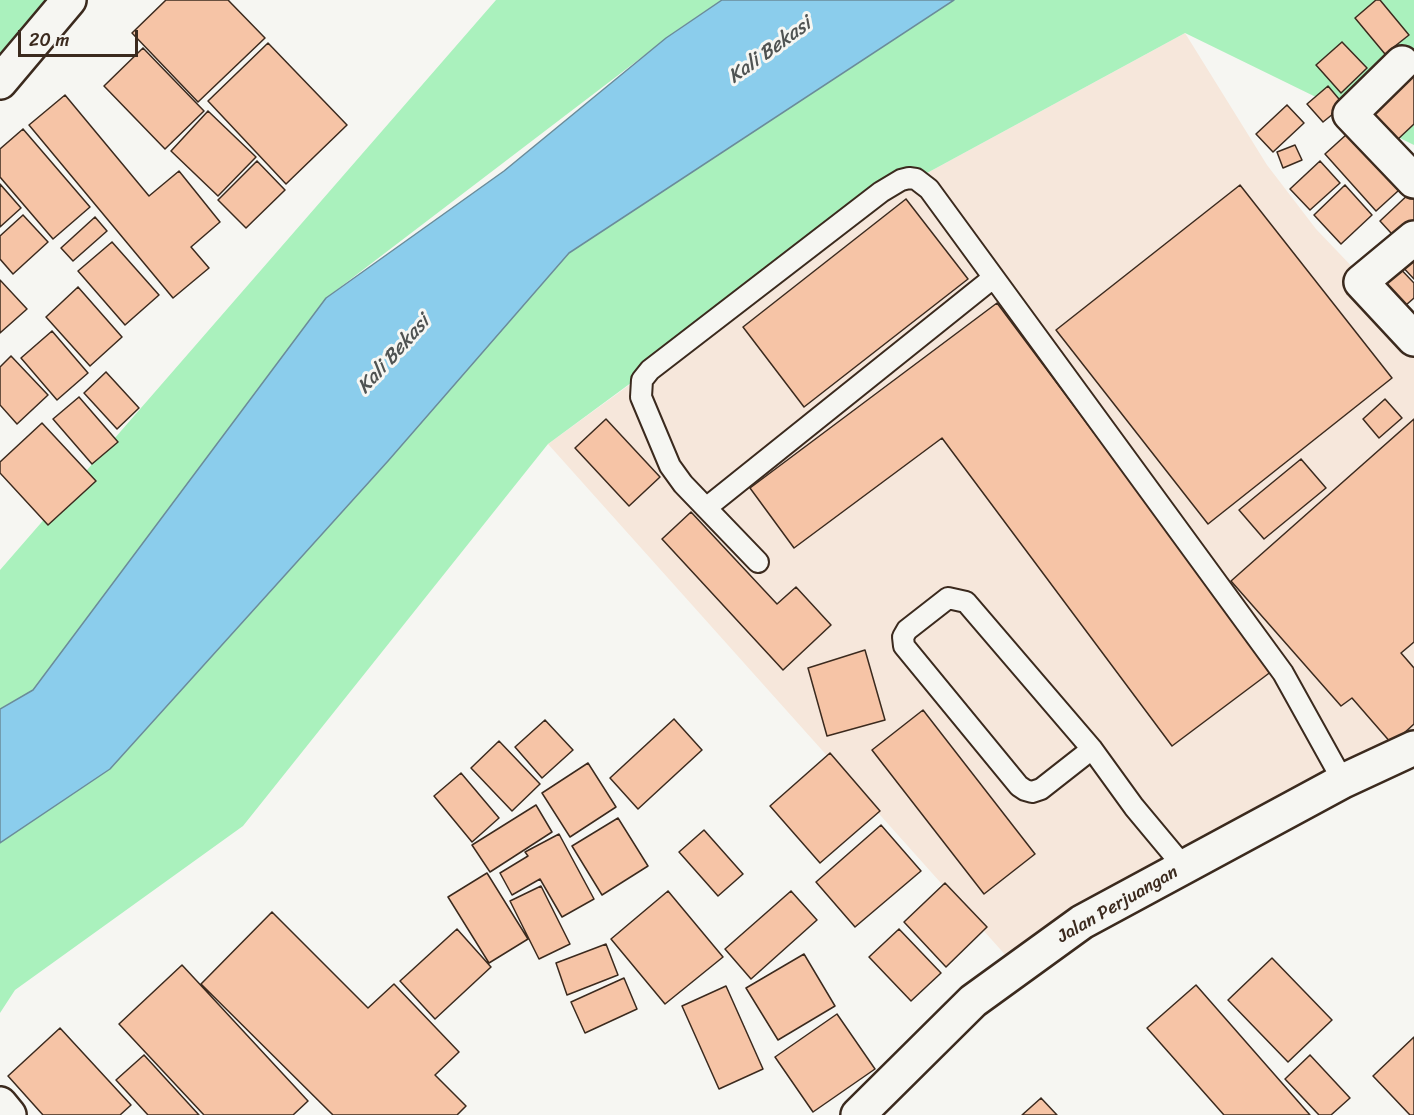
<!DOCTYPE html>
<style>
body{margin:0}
#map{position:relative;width:1414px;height:1115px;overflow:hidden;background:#f6f6f2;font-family:Sriracha,sans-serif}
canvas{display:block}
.scale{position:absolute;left:18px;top:30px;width:120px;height:27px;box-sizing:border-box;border:3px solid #3b2a1e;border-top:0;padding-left:8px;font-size:18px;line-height:21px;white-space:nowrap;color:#3b2a1e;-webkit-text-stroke:4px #f6f6f2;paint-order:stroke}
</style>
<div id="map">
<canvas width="1414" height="1115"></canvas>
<div class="scale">20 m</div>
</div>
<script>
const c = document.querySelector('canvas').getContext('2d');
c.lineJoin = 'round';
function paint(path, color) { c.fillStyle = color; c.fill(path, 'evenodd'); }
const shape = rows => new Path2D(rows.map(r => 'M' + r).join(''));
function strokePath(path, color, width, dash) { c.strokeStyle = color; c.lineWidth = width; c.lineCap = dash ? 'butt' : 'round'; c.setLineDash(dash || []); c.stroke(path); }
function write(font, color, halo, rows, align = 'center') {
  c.font = font + ' Sriracha,sans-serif'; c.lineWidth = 6; c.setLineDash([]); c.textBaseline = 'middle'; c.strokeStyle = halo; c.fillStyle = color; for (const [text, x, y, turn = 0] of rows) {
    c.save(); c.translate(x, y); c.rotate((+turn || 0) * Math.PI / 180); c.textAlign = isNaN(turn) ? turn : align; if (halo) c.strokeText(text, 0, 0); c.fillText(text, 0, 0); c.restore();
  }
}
paint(shape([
 [1185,33,1267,165,1316,229,1360,275,1414,339,1414,748,1017,968,548,444,650,370,726,311,916,179]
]), '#f6e7db');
paint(shape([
 [0,0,69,0,0,82],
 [496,0,722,0,680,28,326,298,33,690,0,709,0,570],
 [954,0,1414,0,1414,145,1185,33,916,179,909,178,548,444,243,826,15,990,0,1013,0,843,110,769,388,461,569,253]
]), '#aaf1bd');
const water = shape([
 [722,0,954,0,569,253,388,461,110,769,0,843,0,709,33,690,326,298,504,171,666,38,722,0]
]);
paint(water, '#8bcdec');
strokePath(water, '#6b8c9a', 1.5);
const building = shape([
 [166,0,228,0,265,38,198,102,132,33,166,0],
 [1376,0,1380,0,1409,35,1385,54,1355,18,1376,0],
 [1342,42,1367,68,1341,93,1316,65,1342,42],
 [268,43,347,125,286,184,208,101,268,43],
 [143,48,204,111,165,149,104,86,143,48],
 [1414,61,1414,124,1396,141,1365,107,1414,61],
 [1328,86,1344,105,1323,122,1307,104,1328,86],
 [65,95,149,196,179,171,220,222,191,247,209,268,173,298,29,125,65,95],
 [1287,105,1304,123,1273,152,1256,134,1287,105],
 [208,111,256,157,218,196,171,151,208,111],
 [1358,124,1409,181,1376,211,1325,154,1358,124],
 [23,129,90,207,53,239,0,177,0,149,23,129],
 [1295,145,1302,160,1283,168,1277,152,1295,145],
 [257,161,285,190,246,228,218,200,257,161],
 [1320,161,1340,183,1310,210,1290,189,1320,161],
 [0,184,21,208,0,227,0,184],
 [1240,185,1392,378,1208,524,1056,330,1240,185],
 [1345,185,1372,215,1341,244,1314,215,1345,185],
 [1412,191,1414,193,1414,234,1402,245,1380,221,1412,191],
 [906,199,968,279,804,407,743,327,906,199],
 [23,215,48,242,13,274,0,259,0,236,23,215],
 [95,217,107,231,73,261,61,248,95,217],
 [112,242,159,295,125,325,78,271,112,242],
 [1414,248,1414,279,1399,263,1414,248],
 [1392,260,1414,283,1414,298,1398,312,1369,280,1392,260],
 [0,280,27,309,0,333,0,280],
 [78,287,122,337,90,366,46,317,78,287],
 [997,303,1272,671,1172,746,942,438,794,548,750,488,997,303],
 [52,331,88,373,57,400,21,358,52,331],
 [11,356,48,395,17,424,0,405,0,367,11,356],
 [106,372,139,408,117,429,84,393,106,372],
 [79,397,118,442,92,464,53,419,79,397],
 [1385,399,1402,418,1379,438,1363,419,1385,399],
 [606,419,660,477,629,506,575,448,606,419],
 [1414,419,1414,642,1401,653,1414,668,1414,724,1392,744,1352,698,1341,706,1231,581,1414,419],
 [42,423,96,481,48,525,0,473,0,462,42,423],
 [1301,459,1326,488,1264,539,1239,510,1301,459],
 [691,512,777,604,796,587,831,625,783,670,662,539,691,512],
 [865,650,885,720,827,736,808,668,865,650],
 [923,710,1035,854,984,894,872,750,923,710],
 [674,719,702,750,638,809,610,778,674,719],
 [545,720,573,750,542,778,515,747,545,720],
 [499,741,540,784,512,811,471,768,499,741],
 [830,753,880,811,820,863,770,806,830,753],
 [588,763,616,807,570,837,542,793,588,763],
 [461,773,499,818,472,842,434,796,461,773],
 [536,805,552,832,490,872,472,845,536,805],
 [618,818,648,866,602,895,572,846,618,818],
 [881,825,921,871,855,927,816,882,881,825],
 [704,830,743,874,718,896,679,852,704,830],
 [559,834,594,899,562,917,540,879,512,895,500,873,528,856,525,852,559,834],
 [487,873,528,939,489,963,448,897,487,873],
 [945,883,987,927,946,967,904,922,945,883],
 [541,886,570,944,539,959,510,901,541,886],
 [668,891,723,957,665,1004,611,939,668,891],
 [791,891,817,920,751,979,725,949,791,891],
 [272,912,368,1008,394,984,459,1052,435,1075,466,1106,457,1115,333,1115,201,984,272,912],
 [457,929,491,967,435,1019,400,981,457,929],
 [899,929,941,973,911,1001,869,957,899,929],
 [606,944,618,975,567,995,556,963,606,944],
 [804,954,835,1006,778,1040,746,988,804,954],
 [1272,958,1332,1020,1288,1062,1228,1000,1272,958],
 [182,965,308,1101,293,1115,204,1115,119,1024,182,965],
 [624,978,637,1009,585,1033,571,1002,624,978],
 [1196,985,1310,1115,1224,1115,1147,1028,1196,985],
 [726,986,763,1069,719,1089,682,1006,726,986],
 [837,1014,875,1069,813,1112,775,1057,837,1014],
 [60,1028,131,1105,120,1115,43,1115,8,1076,60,1028],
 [1414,1037,1414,1115,1410,1115,1373,1076,1414,1037],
 [144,1055,199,1115,148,1115,116,1080,144,1055],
 [1310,1055,1350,1098,1331,1115,1319,1115,1285,1079,1310,1055],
 [1041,1098,1057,1115,1022,1115,1041,1098]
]);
paint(building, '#f6c4a6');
strokePath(building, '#3b2a1e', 1.5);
const service = shape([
 [706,508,993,278],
 [758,562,683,484,670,466,641,397,642,380,650,370,881,192,901,180,909,178,916,179,929,189,1283,673,1343,781],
 [1092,749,1041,789,1032,792,1025,790,1019,786,904,646,903,637,907,630,948,598,966,602,1092,749,1134,807,1184,867]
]);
const minor = shape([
 [1402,63,1350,114,1414,181],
 [1414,238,1361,282,1414,339],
 [0,1104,9,1115]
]);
const tertiary = shape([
 [0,82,69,0]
]);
const primary = shape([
 [858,1115,973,1001,1082,922,1343,781,1414,748]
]);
strokePath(service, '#3b2a1e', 24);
strokePath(minor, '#3b2a1e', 38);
strokePath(tertiary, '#3b2a1e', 38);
strokePath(primary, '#3b2a1e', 38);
strokePath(service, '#f6f6f2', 20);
strokePath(minor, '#f6f6f2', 33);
strokePath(tertiary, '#f6f6f2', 33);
strokePath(primary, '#f6f6f2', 33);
write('18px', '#3b2a1e', '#f6f6f2', [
 ["Jalan Perjuangan",1118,905,-30]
]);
write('italic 20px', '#4f5352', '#f6f6f2', [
 ["Kali Bekasi",770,51,-36],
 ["Kali Bekasi",394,355,-48]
]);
</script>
